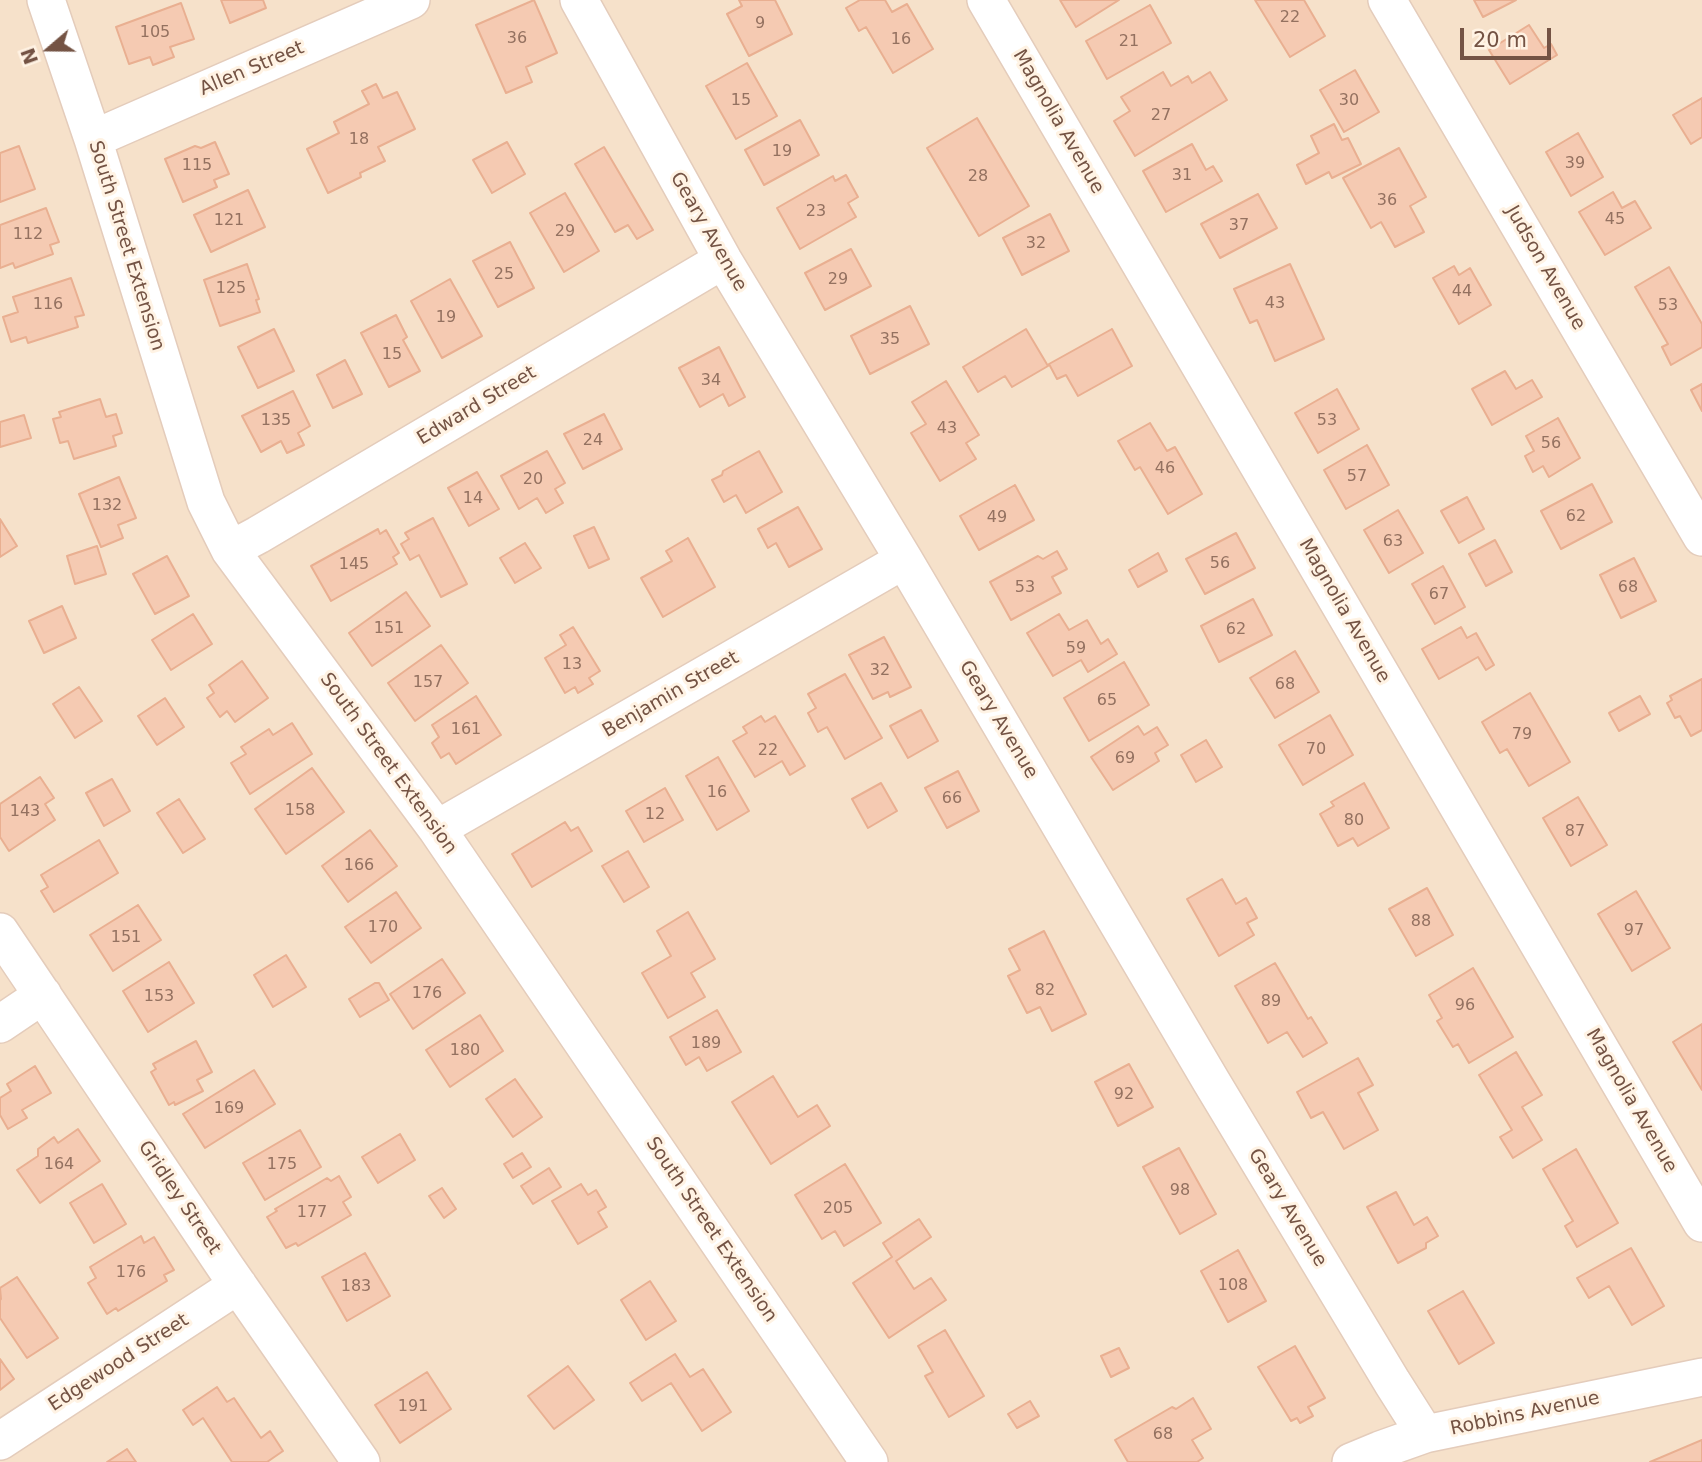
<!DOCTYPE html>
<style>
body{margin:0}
#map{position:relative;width:1702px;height:1462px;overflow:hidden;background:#fef0dc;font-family:"DejaVu Sans",sans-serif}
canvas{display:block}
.north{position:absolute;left:14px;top:14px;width:70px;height:70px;-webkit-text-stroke:5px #fff3e4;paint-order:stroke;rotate:250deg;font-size:19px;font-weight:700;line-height:28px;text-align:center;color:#745344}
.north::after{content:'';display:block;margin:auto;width:24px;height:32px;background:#745344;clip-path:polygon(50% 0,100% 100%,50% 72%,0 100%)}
.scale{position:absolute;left:1460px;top:28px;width:91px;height:32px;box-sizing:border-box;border:4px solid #745344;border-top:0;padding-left:9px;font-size:21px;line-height:24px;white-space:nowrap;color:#745344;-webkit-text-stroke:5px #fff3e4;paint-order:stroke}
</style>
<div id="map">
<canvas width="1702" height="1462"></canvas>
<div class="north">N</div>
<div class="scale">20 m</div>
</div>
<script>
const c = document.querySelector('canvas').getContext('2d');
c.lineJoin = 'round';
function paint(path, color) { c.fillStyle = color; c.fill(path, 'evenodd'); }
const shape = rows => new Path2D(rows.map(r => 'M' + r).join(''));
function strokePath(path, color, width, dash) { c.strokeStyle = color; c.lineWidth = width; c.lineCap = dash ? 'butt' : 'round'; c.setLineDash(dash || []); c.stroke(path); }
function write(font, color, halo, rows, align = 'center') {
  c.font = font + ' "DejaVu Sans",sans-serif'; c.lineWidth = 6; c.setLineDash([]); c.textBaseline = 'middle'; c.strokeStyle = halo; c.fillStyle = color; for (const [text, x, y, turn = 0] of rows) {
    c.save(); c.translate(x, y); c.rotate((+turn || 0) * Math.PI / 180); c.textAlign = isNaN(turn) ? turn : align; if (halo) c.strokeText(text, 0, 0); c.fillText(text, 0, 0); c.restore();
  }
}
paint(shape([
 [0,0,1702,0,1702,1462,0,1462]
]), '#f6e1ca');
const building = shape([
 [221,0,263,0,266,8,230,23,221,0],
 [534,0,557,53,526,67,532,82,506,93,476,25,534,0],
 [739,0,775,0,792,34,749,56,727,14,742,6,739,0],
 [860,0,885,0,892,12,907,4,933,49,893,73,866,27,859,31,846,8,860,0],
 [1060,0,1119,0,1076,27,1060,0],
 [1255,0,1304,0,1325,36,1290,57,1255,0],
 [1474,0,1516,0,1483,17,1474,0],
 [181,3,194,39,170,47,174,57,153,65,150,57,129,64,116,27,181,3],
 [1150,5,1171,43,1107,79,1086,41,1150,5],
 [1529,25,1544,48,1551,44,1557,55,1510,84,1489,50,1529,25],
 [747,63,777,116,736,139,706,86,747,63],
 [1355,70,1379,112,1344,132,1320,90,1355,70],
 [1163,72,1171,86,1188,76,1192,83,1210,72,1227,100,1135,156,1114,121,1130,111,1121,97,1163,72],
 [376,84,383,98,397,92,415,129,378,147,385,161,360,173,361,177,328,193,307,149,339,133,334,122,369,104,362,91,376,84],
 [1702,98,1702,137,1691,144,1673,115,1702,98],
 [977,118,1029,206,979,236,927,148,977,118],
 [800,120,819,155,764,185,745,150,800,120],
 [1334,124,1342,140,1348,138,1361,164,1332,178,1329,172,1306,184,1297,165,1319,153,1311,136,1334,124],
 [1578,133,1603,177,1571,196,1546,152,1578,133],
 [215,142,229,174,214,180,217,187,183,202,165,159,195,146,201,148,215,142],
 [507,142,525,174,492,193,473,160,507,142],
 [1192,144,1206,170,1213,166,1222,181,1166,212,1143,171,1192,144],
 [19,146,35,189,0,202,0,153,19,146],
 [604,147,653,230,637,239,628,225,615,232,575,164,604,147],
 [1399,148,1426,197,1410,206,1424,232,1395,247,1381,222,1371,228,1343,178,1399,148],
 [846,175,858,197,848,203,856,217,800,249,777,208,833,176,835,181,846,175],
 [248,190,265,227,211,252,194,215,248,190],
 [1613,192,1622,208,1635,201,1651,228,1605,255,1579,212,1613,192],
 [565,193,599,251,564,272,530,213,565,193],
 [1258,194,1277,228,1220,258,1201,224,1258,194],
 [46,208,59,242,50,245,53,254,15,268,13,263,0,268,0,225,46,208],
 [1050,214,1069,251,1022,275,1003,238,1050,214],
 [510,242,534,288,498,307,473,261,510,242],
 [851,249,871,286,825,310,805,273,851,249],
 [247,264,259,299,256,300,260,312,220,326,204,280,247,264],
 [1290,264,1324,339,1275,361,1257,320,1250,323,1234,289,1290,264],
 [1454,266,1459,275,1470,268,1491,305,1459,324,1433,278,1454,266],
 [1669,267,1702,324,1702,347,1671,365,1662,347,1668,344,1635,287,1669,267],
 [71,278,84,315,75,317,78,327,28,343,26,337,11,342,3,317,18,312,13,297,71,278],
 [450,279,482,336,442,358,411,301,450,279],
 [910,306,929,344,870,374,851,336,910,306],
 [396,315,407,337,403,340,420,371,389,387,361,333,396,315],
 [274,329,294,371,258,388,238,347,274,329],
 [1026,329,1048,366,1012,387,1005,376,978,392,963,367,1026,329],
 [1112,329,1132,366,1078,396,1066,375,1057,379,1049,364,1112,329],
 [719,347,745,397,729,406,723,394,700,407,679,368,719,347],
 [345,360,362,394,333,408,317,375,345,360],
 [1505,371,1516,389,1532,380,1542,397,1492,425,1472,389,1505,371],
 [946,381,979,435,966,443,976,459,940,481,911,433,926,424,912,402,946,381],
 [1702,384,1702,411,1691,390,1702,384],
 [1337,389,1359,429,1318,453,1295,413,1337,389],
 [293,391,310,426,298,433,304,445,287,453,281,441,261,452,242,416,293,391],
 [100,399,106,417,116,414,122,433,113,436,116,446,74,459,68,441,60,443,53,419,61,417,59,412,100,399],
 [604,414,622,449,583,469,564,434,604,414],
 [24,415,31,438,0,447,0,422,24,415],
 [1558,418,1580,458,1549,477,1543,466,1533,472,1525,456,1534,451,1526,436,1558,418],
 [1150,423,1167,451,1175,447,1202,494,1168,514,1140,467,1135,470,1118,441,1150,423],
 [1367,445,1389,485,1346,509,1324,470,1367,445],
 [547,451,565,483,555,489,563,503,546,513,537,498,519,509,501,476,547,451],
 [759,451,782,492,746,513,736,495,724,502,712,480,722,475,723,471,759,451],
 [477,472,499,509,469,526,448,488,477,472],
 [119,477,136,518,118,525,123,538,101,547,79,494,119,477],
 [1592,484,1612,522,1561,549,1541,511,1592,484],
 [1015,485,1034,520,979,550,960,516,1015,485],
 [1467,497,1484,529,1459,543,1441,511,1467,497],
 [798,507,822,549,789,567,776,543,768,548,758,529,798,507],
 [1398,510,1423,553,1389,573,1364,530,1398,510],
 [433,518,467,584,441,597,419,555,410,560,401,544,409,539,405,533,433,518],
 [0,519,17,546,0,557,0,519],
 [594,527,609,559,589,568,574,536,594,527],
 [378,529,380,534,386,530,399,553,393,557,397,564,331,601,311,566,378,529],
 [1236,533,1255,568,1205,594,1186,559,1236,533],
 [688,538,715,587,663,617,641,578,672,561,666,551,688,538],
 [1495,540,1512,572,1486,586,1469,554,1495,540],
 [525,543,541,568,515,583,500,558,525,543],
 [97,546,106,574,75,584,67,556,97,546],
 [1057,551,1067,569,1052,577,1061,593,1011,620,990,582,1038,556,1043,559,1057,551],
 [1158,553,1167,571,1138,587,1129,570,1158,553],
 [167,556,189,596,155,614,133,574,167,556],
 [1634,558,1656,601,1621,618,1600,575,1634,558],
 [1443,566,1465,607,1435,624,1412,584,1443,566],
 [406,592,430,626,372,666,349,633,406,592],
 [1253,599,1272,635,1219,662,1201,626,1253,599],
 [62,606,76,638,44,653,29,621,62,606],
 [193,614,212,644,171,670,152,640,193,614],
 [1059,614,1069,630,1087,620,1101,644,1108,639,1117,654,1088,672,1081,660,1053,676,1027,633,1059,614],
 [573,627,600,671,589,678,593,684,578,693,575,687,565,693,545,658,566,645,560,635,573,627],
 [1461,627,1467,638,1476,633,1494,665,1486,670,1478,657,1439,679,1422,649,1461,627],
 [884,637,911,687,890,697,888,692,873,699,849,655,884,637],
 [441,645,468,683,415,721,388,683,441,645],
 [1295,651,1319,692,1275,718,1250,678,1295,651],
 [242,661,268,698,235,722,227,711,220,717,207,698,214,693,209,685,242,661],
 [1124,662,1149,705,1089,741,1064,698,1124,662],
 [845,674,882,738,845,759,827,727,818,732,808,713,816,708,808,694,845,674],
 [1702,679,1702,730,1691,736,1680,716,1675,718,1667,703,1672,700,1670,696,1702,679],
 [79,687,102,721,75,738,53,704,79,687],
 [1530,693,1570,762,1529,786,1507,749,1500,753,1482,722,1530,693],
 [476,696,501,735,456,764,449,753,441,758,432,743,439,737,432,725,476,696],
 [1640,696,1650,714,1619,731,1609,713,1640,696],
 [165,698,184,727,157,745,138,716,165,698],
 [921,710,938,741,908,758,890,726,921,710],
 [1330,715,1353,755,1303,785,1279,745,1330,715],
 [761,716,765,722,775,716,805,766,790,775,782,761,755,777,733,741,747,733,743,727,761,716],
 [292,723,312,754,250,794,231,763,246,754,241,747,269,729,273,735,292,723],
 [1138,726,1144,735,1157,727,1168,745,1155,753,1159,761,1113,790,1091,757,1138,726],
 [1206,740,1222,767,1196,782,1181,755,1206,740],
 [718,757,749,811,717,830,686,776,718,757],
 [312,768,344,812,286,854,255,809,312,768],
 [958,771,979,811,947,828,925,788,958,771],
 [40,777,54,798,45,804,55,820,9,851,0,837,0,804,40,777],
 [112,779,130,811,104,826,86,793,112,779],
 [881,783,897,811,868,828,852,799,881,783],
 [1364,783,1389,828,1358,846,1353,838,1338,846,1320,814,1334,806,1331,802,1364,783],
 [665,788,683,820,644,842,626,811,665,788],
 [1578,797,1607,845,1571,866,1543,818,1578,797],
 [179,799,205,839,183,853,157,813,179,799],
 [565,822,571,831,578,827,592,851,532,887,512,854,565,822],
 [370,830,397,866,348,902,322,866,370,830],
 [99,840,118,873,54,912,41,891,48,887,41,875,99,840],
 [628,851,649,887,624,902,602,866,628,851],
 [1222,879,1236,904,1246,898,1257,918,1247,923,1254,935,1219,956,1187,899,1222,879],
 [1427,888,1453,935,1416,956,1389,909,1427,888],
 [1636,891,1670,948,1632,971,1598,914,1636,891],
 [396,892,421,928,371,963,345,927,396,892],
 [138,905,161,940,113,971,90,935,138,905],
 [688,912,715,959,691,973,705,997,668,1018,642,973,671,956,657,931,688,912],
 [1044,931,1086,1014,1052,1031,1040,1007,1027,1013,1008,976,1020,970,1009,949,1044,931],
 [286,955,306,987,273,1007,254,975,286,955],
 [442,959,465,993,413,1029,390,994,442,959],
 [169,962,194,1003,148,1032,123,991,169,962],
 [1275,963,1308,1019,1311,1017,1327,1043,1303,1057,1287,1032,1268,1043,1235,986,1275,963],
 [1473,968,1513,1037,1469,1063,1458,1044,1453,1047,1437,1021,1442,1018,1429,995,1473,968],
 [375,983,379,983,389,1000,360,1017,349,999,375,983],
 [717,1010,741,1052,707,1071,699,1057,686,1065,670,1037,717,1010],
 [480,1015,503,1051,450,1087,426,1050,480,1015],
 [1702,1024,1702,1090,1673,1042,1702,1024],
 [196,1041,212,1072,197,1080,203,1091,175,1105,174,1102,169,1105,151,1072,156,1069,153,1064,196,1041],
 [1516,1052,1542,1095,1522,1107,1542,1140,1513,1158,1500,1137,1512,1130,1479,1075,1516,1052],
 [1358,1058,1373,1085,1358,1093,1378,1130,1344,1149,1323,1112,1311,1118,1297,1092,1358,1058],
 [1129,1064,1153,1107,1118,1126,1095,1082,1129,1064],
 [35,1066,51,1093,22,1110,27,1118,8,1129,0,1115,0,1098,11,1091,7,1084,35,1066],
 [254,1070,275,1104,205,1148,183,1114,254,1070],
 [773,1076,798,1117,817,1105,830,1126,771,1164,732,1102,773,1076],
 [515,1079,542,1117,513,1137,486,1099,515,1079],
 [78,1129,100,1161,40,1203,17,1170,38,1156,38,1149,54,1137,58,1143,78,1129],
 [300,1130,321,1167,265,1200,243,1163,300,1130],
 [400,1134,415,1160,378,1183,362,1157,400,1134],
 [1179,1148,1216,1214,1180,1234,1143,1167,1179,1148],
 [1576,1149,1618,1223,1577,1247,1565,1226,1573,1221,1543,1169,1576,1149],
 [522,1153,531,1167,513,1178,504,1164,522,1153],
 [845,1164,881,1223,844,1246,835,1231,822,1239,795,1195,845,1164],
 [549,1168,561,1187,533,1204,521,1186,549,1168],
 [339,1176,351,1197,343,1202,351,1215,298,1246,296,1243,286,1248,267,1217,277,1211,275,1209,327,1178,331,1181,339,1176],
 [102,1184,126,1224,94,1243,70,1203,102,1184],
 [581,1184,588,1195,596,1190,606,1207,598,1212,607,1227,578,1244,552,1201,581,1184],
 [442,1188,456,1209,444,1218,429,1196,442,1188],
 [1396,1192,1414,1225,1427,1217,1438,1236,1426,1243,1426,1248,1398,1263,1367,1207,1396,1192],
 [919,1219,931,1237,896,1261,914,1289,931,1278,946,1300,889,1338,853,1283,892,1257,883,1243,919,1219],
 [141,1236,144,1243,154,1237,174,1270,164,1275,167,1281,118,1311,116,1308,107,1314,88,1283,96,1278,90,1267,141,1236],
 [1631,1248,1664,1306,1632,1325,1609,1286,1589,1298,1577,1278,1631,1248],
 [1238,1250,1266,1301,1228,1322,1201,1271,1238,1250],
 [365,1253,390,1296,347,1321,322,1277,365,1253],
 [17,1277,58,1338,27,1358,0,1318,0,1300,1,1299,0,1288,17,1277],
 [650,1281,676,1321,646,1340,621,1300,650,1281],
 [1463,1291,1494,1343,1459,1364,1428,1311,1463,1291],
 [945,1330,984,1396,949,1417,925,1376,933,1372,918,1346,945,1330],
 [1295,1346,1325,1398,1308,1407,1313,1416,1300,1423,1297,1418,1291,1421,1258,1367,1295,1346],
 [1119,1348,1129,1368,1111,1377,1101,1356,1119,1348],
 [675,1354,690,1377,703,1369,731,1412,702,1431,671,1383,642,1401,630,1383,675,1354],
 [0,1359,14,1379,0,1390,0,1359],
 [568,1366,594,1400,554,1429,528,1396,568,1366],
 [427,1372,451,1409,400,1443,375,1405,427,1372],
 [217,1387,227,1402,234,1398,261,1438,270,1431,283,1451,267,1462,232,1462,203,1418,193,1425,183,1410,217,1387],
 [1193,1398,1211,1429,1192,1440,1203,1458,1197,1462,1128,1462,1115,1440,1172,1407,1176,1409,1193,1398],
 [1030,1401,1039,1416,1017,1428,1008,1414,1030,1401],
 [1702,1440,1702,1462,1650,1462,1702,1440],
 [127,1449,136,1462,107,1462,127,1449]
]);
paint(building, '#f5cab2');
strokePath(building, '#e9af91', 2);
const minor = shape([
 [46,0,93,139,206,502,230,550,437,829,869,1462],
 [579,0,723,260,904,560,1211,1081,1392,1382,1425,1434],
 [986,0,1702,1223],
 [1387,0,1702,537],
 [93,139,411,0],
 [230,550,258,535,723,260],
 [437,829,904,560],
 [0,932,226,1268,361,1462],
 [0,1024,43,995],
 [0,1441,238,1285],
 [1351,1462,1380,1450,1425,1434,1702,1377]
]);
strokePath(minor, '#e4ccbb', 40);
strokePath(minor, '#fff', 37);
write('16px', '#947160', null, [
 ["22",1290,18],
 ["9",760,24],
 ["105",155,33],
 ["36",517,39],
 ["16",901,40],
 ["21",1129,42],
 ["15",741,101],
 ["30",1349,101],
 ["27",1161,116],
 ["18",359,140],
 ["19",782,152],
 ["39",1575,164],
 ["115",197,166],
 ["31",1182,176],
 ["28",978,177],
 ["36",1387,201],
 ["23",816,212],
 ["45",1615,220],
 ["121",229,221],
 ["37",1239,226],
 ["29",565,232],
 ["112",28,235],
 ["32",1036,244],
 ["25",504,275],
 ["29",838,280],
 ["125",231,289],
 ["44",1462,292],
 ["43",1275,304],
 ["116",48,305],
 ["53",1668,306],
 ["19",446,318],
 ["35",890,340],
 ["15",392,355],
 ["34",711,381],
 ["135",276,421],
 ["53",1327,421],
 ["43",947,429],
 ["24",593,441],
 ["56",1551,444],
 ["46",1165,469],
 ["57",1357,477],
 ["20",533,480],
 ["14",473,499],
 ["132",107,506],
 ["62",1576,517],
 ["49",997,518],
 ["63",1393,542],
 ["56",1220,564],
 ["145",354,565],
 ["53",1025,588],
 ["68",1628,588],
 ["67",1439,595],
 ["151",389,629],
 ["62",1236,630],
 ["59",1076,649],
 ["13",572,665],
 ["32",880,671],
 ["157",428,683],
 ["68",1285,685],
 ["65",1107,701],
 ["161",466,730],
 ["79",1522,735],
 ["70",1316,750],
 ["22",768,751],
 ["69",1125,759],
 ["16",717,793],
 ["66",952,799],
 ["158",300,811],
 ["143",25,812],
 ["12",655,815],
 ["80",1354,821],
 ["87",1575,832],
 ["166",359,866],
 ["88",1421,922],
 ["170",383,928],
 ["97",1634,931],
 ["151",126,938],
 ["82",1045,991],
 ["176",427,994],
 ["153",159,997],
 ["89",1271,1002],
 ["96",1465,1006],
 ["189",706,1044],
 ["180",465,1051],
 ["92",1124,1095],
 ["169",229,1109],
 ["164",59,1165],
 ["175",282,1165],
 ["98",1180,1191],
 ["205",838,1209],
 ["177",312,1213],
 ["176",131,1273],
 ["108",1233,1286],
 ["183",356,1287],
 ["191",413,1407],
 ["68",1163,1435]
]);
write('19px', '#745344', '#fff3e4', [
 ["Allen Street",252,69,-23],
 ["Magnolia Avenue",1058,122,60],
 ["Geary Avenue",708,232,60],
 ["South Street Extension",126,246,73],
 ["Judson Avenue",1545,268,60],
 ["Edward Street",477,406,-31],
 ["Magnolia Avenue",1344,611,60],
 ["Benjamin Street",671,695,-30],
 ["Geary Avenue",998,720,59],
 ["South Street Extension",388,764,54],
 ["Magnolia Avenue",1631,1101,60],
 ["Gridley Street",179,1198,56],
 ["Geary Avenue",1287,1208,59],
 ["South Street Extension",711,1230,56],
 ["Edgewood Street",119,1363,-33],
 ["Robbins Avenue",1525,1414,-12]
]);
</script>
